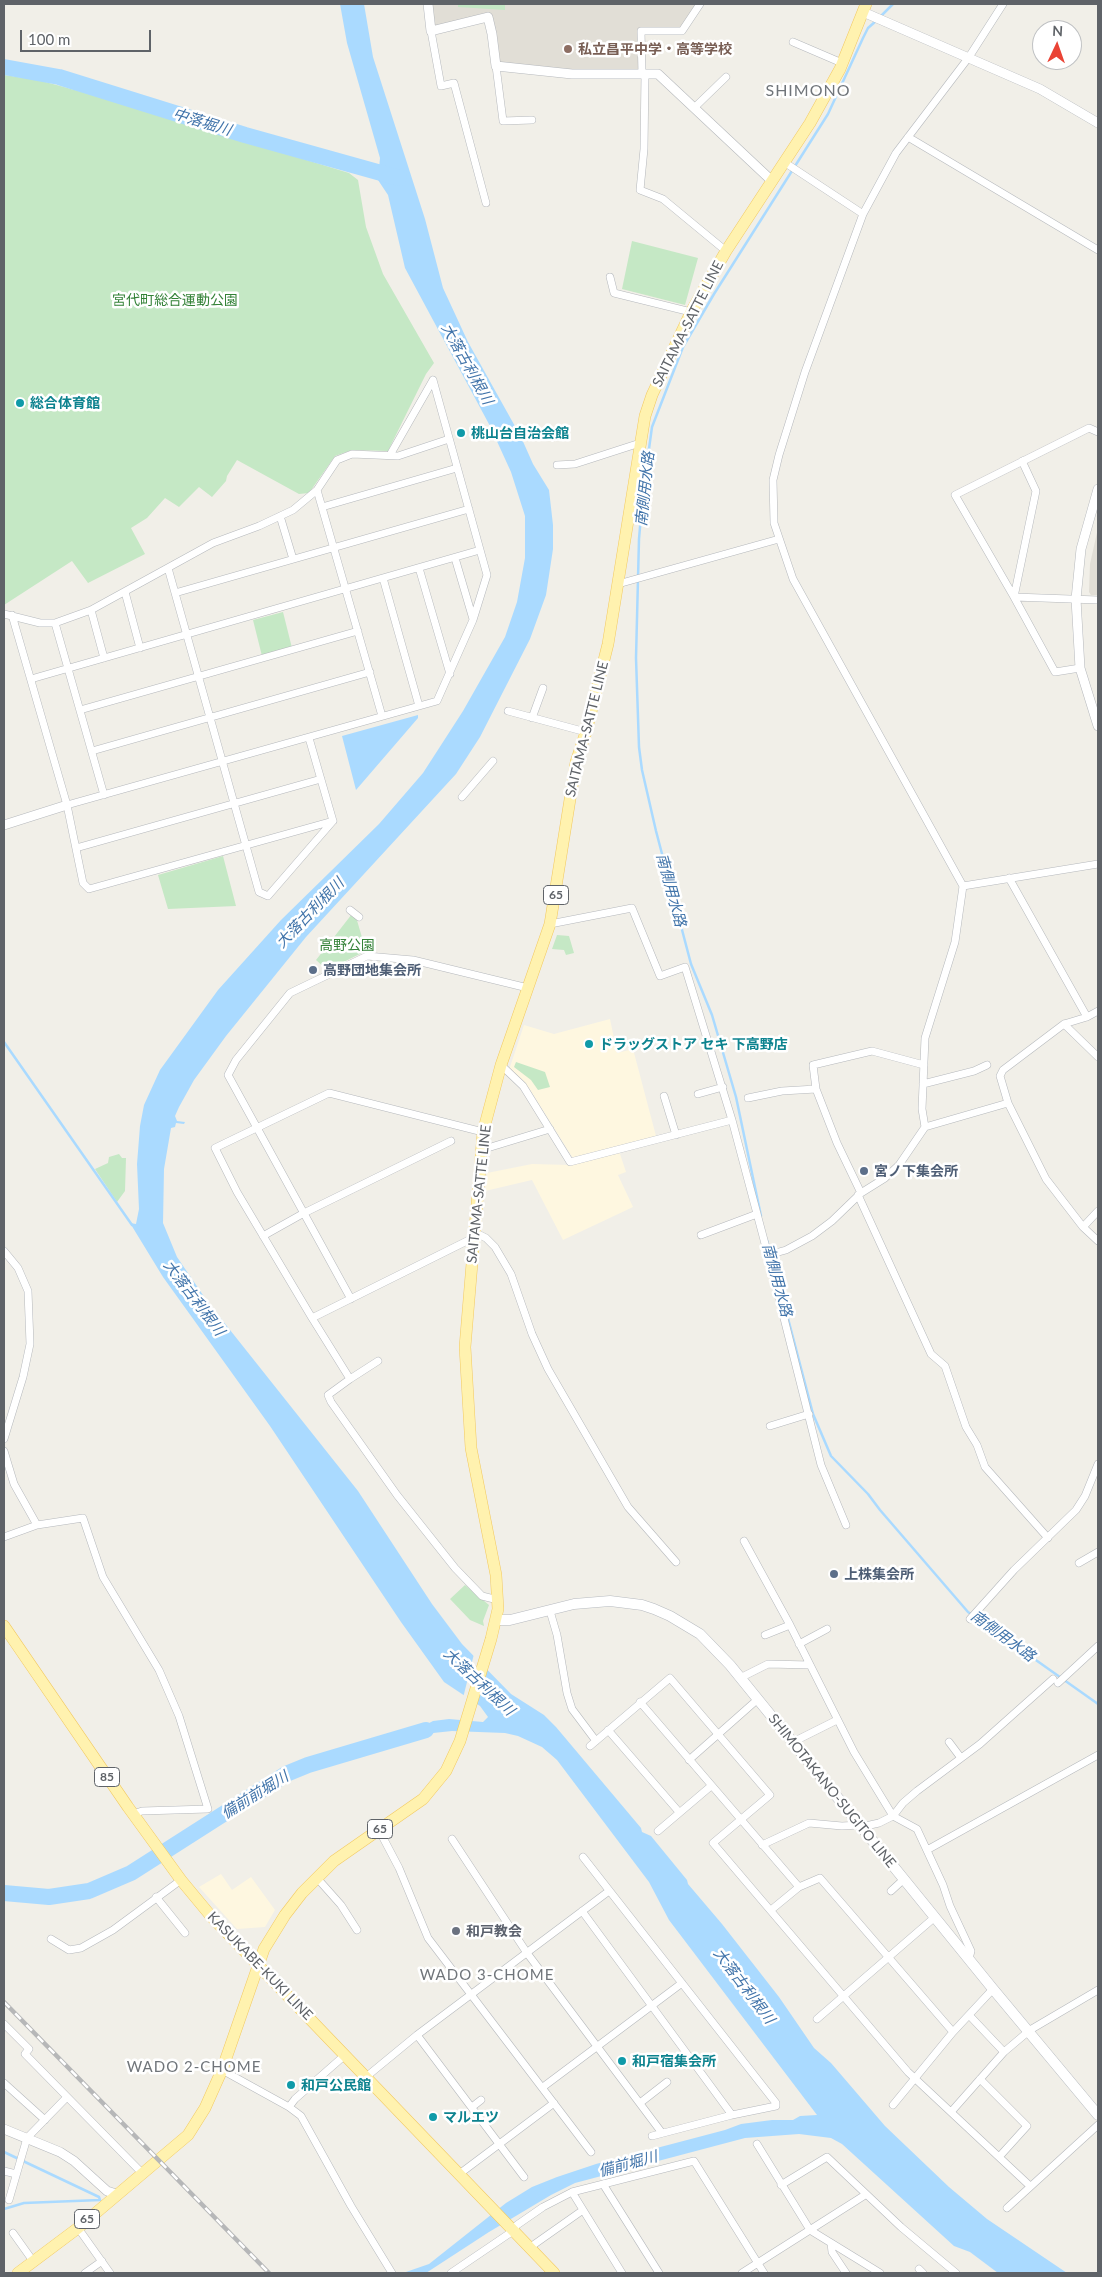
<!DOCTYPE html>
<meta charset="utf-8">
<style>
body{margin:0}
#map{position:relative;width:1102px;height:2277px;overflow:hidden;background:#f1efe8;font-family:Lato,sans-serif}
canvas{display:block}
.frame{position:absolute;inset:0;border:5px solid #5f6368;pointer-events:none}
.north{position:absolute;left:1032px;top:20px;width:50px;height:50px;box-sizing:border-box;background:#fff;border:1px solid #bfc1c3;border-radius:50%;rotate:3deg;font-size:14px;font-weight:700;line-height:20px;text-align:center;color:#5f6368}
.north::after{content:'';display:block;margin:auto;width:18px;height:22px;background:#ea4335;clip-path:polygon(50% 0,100% 100%,50% 72%,0 100%)}
.scale{position:absolute;left:20px;top:30px;width:131px;height:22px;box-sizing:border-box;border:2px solid #5f6368;border-top:0;padding-left:6px;font-size:15px;line-height:18px;white-space:nowrap;color:#5f6368;-webkit-text-stroke:4px #fff;paint-order:stroke}
</style>
<div id="map">
<canvas width="1102" height="2277"></canvas>
<div class="frame"></div>
<div class="north">N</div>
<div class="scale">100 m</div>
</div>
<script>
const c = document.querySelector('canvas').getContext('2d');
c.lineJoin = 'round';
function paint(path, color) { c.fillStyle = color; c.fill(path, 'evenodd'); }
const shape = rows => new Path2D(rows.map(r => 'M' + r).join(''));
function strokePath(path, color, width, dash) { c.strokeStyle = color; c.lineWidth = width; c.lineCap = dash ? 'butt' : 'round'; c.setLineDash(dash || []); c.stroke(path); }
function write(font, color, halo, rows, align = 'center') {
  c.font = font + ' Lato,"Noto Sans JP",sans-serif'; c.lineWidth = 5; c.setLineDash([]); c.textBaseline = 'middle'; c.strokeStyle = halo; c.fillStyle = color; for (const [text, x, y, turn = 0] of rows) {
    c.save(); c.translate(x, y); c.rotate((+turn || 0) * Math.PI / 180); c.textAlign = isNaN(turn) ? turn : align; if (halo) c.strokeText(text, 0, 0); c.fillText(text, 0, 0); c.restore();
  }
}
paint(shape([
 [610,1019,617,1053,633,1049,656,1136,618,1148,626,1172,618,1175,633,1207,563,1240,532,1180,485,1191,487,1173,532,1164,570,1165,576,1163,529,1088,509,1070,524,1025,554,1034],
 [221,1874,232,1890,251,1877,275,1910,265,1927,237,1929,199,1887]
]), '#fef7e0');
paint(shape([
 [432,4,699,4,682,29,639,29,640,73,572,72,497,64,489,15,434,27],
 [1098,528,1098,595,1091,595,1089,592,1090,564]
]), '#e1ded6');
paint(shape([
 [458,4,505,4,505,10,458,7],
 [4,75,38,80,97,96,349,173,358,180,366,227,383,274,434,363,426,374,388,451,352,450,335,456,309,493,299,494,237,460,227,476,226,481,212,497,199,487,179,507,165,498,147,518,131,528,145,554,88,583,72,561,4,605],
 [632,241,698,258,685,305,622,289],
 [283,612,292,648,262,656,253,620],
 [223,856,236,906,168,909,158,875],
 [352,914,356,917,366,951,327,970,316,960],
 [557,935,569,936,574,953,566,955,564,950,552,949],
 [516,1062,545,1072,550,1087,538,1090,531,1080,514,1067],
 [119,1154,122,1158,126,1158,125,1191,117,1202,95,1169,108,1163,109,1157],
 [465,1585,489,1605,483,1621,484,1626,470,1620,450,1599]
]), '#c5e8c5');
paint(shape([
 [340,4,364,4,373,57,425,219,443,288,468,342,521,437,533,464,549,490,553,525,553,549,546,595,530,639,480,737,456,774,306,937,226,1036,194,1080,179,1107,175,1116,177,1121,185,1122,184,1124,176,1123,175,1127,171,1128,164,1169,163,1223,177,1257,207,1301,358,1491,432,1604,462,1644,511,1694,544,1715,556,1727,641,1828,642,1832,651,1836,687,1880,688,1884,722,1924,779,1997,814,2048,831,2063,885,2126,949,2187,987,2219,1067,2273,998,2273,970,2252,954,2246,842,2144,831,2138,799,2134,745,2138,575,2183,551,2195,489,2232,426,2273,403,2273,429,2264,506,2203,532,2187,557,2177,596,2164,725,2130,741,2124,772,2120,793,2120,800,2116,817,2115,669,1920,649,1882,557,1760,542,1747,518,1736,505,1733,452,1731,405,1736,433,1721,449,1719,483,1722,488,1717,480,1706,444,1682,401,1622,270,1426,163,1277,130,1223,136,1224,139,1209,137,1164,140,1126,144,1105,160,1070,218,990,281,920,379,824,423,773,463,711,505,637,517,602,525,558,525,516,511,472,490,426,405,268,388,195,378,180,380,158,347,43],
 [418,715,418,718,356,790,342,736]
]), '#aadaff');
paint(shape([
 [474,1654,488,1668,476,1706,463,1698]
]), '#f1efe8');
strokePath(shape([
 [880,17,893,4],
 [4,1042,132,1225],
 [761,1216,736,1097,712,1015,691,964,656,831,642,770,639,747,636,658,639,539,643,492,652,427,683,347,714,294,828,114,863,38,868,28,876,21],
 [767,1240,771,1254],
 [773,1261,813,1414,831,1456,868,1494,880,1510,968,1612,1098,1704],
 [4,2152,99,2197,100,2200],
 [4,2209,24,2203,100,2200]
]), '#aadaff', 2.5);
strokePath(shape([
 [4,67,59,77,245,135,399,178],
 [4,1893,49,1897,89,1891,131,1873,286,1774,308,1765,426,1730]
]), '#aadaff', 16);
const minor = shape([
 [1003,4,969,57,896,153,863,214,805,372,779,455,773,480,774,523,793,579,963,886,1098,864],
 [431,31,441,86,454,83,486,203],
 [793,42,842,63],
 [496,66,503,121,532,120],
 [642,74,641,31,682,31,700,4],
 [645,74,644,149,640,190,663,199,726,251],
 [694,108,726,77],
 [908,137,1098,250],
 [784,162,863,214],
 [610,277,614,293,691,312],
 [1098,432,1089,428,955,495,1014,597,1098,600],
 [390,455,433,380],
 [1022,461,1036,491,1014,597,1055,672,1080,668],
 [557,465,575,464,640,443],
 [317,490,382,716],
 [322,507,457,468],
 [280,516,293,559],
 [455,558,473,619],
 [168,568,259,892,268,896,333,821],
 [419,568,450,674],
 [383,578,419,706],
 [618,584,779,539],
 [125,592,140,648],
 [175,593,469,509],
 [91,610,104,658],
 [4,614,40,623,55,623,91,610,213,543,259,526,293,510,317,490,337,460,352,454,398,456,449,439],
 [12,615,67,805,83,883,89,889,333,821,309,738],
 [55,623,104,795],
 [31,679,480,550],
 [80,710,358,631],
 [508,711,586,732],
 [532,718,543,688],
 [92,751,370,672],
 [462,797,493,761],
 [67,805,437,701,473,620,487,575,433,380],
 [76,848,321,779],
 [1009,878,1087,1017],
 [350,910,359,917],
 [550,924,632,908,660,976,685,967,732,1120],
 [1064,1024,1098,1057],
 [501,1065,523,1086,570,1162,732,1120,768,1255,786,1250,812,1236,832,1221,861,1193,885,1178,899,1165,925,1127,1008,1103,1046,1179,1083,1227,1098,1241],
 [923,1084,974,1071,987,1065],
 [698,1094,723,1087],
 [664,1096,676,1135],
 [748,1098,782,1091,816,1089],
 [1008,1103,1000,1076,1003,1070,1064,1024,1087,1017,1098,1011],
 [925,1127,922,1109,925,1038,955,942,963,886],
 [481,1150,550,1129],
 [861,1193,837,1143,816,1089,813,1065,872,1051,924,1065],
 [858,1195,931,1354,945,1366,966,1427,977,1445,985,1467,1048,1538],
 [1083,1227,1098,1211],
 [474,1232,486,1238,495,1247,511,1274,532,1334,548,1369,628,1507,676,1562],
 [701,1235,757,1214],
 [263,1236,304,1213,451,1141],
 [473,1238,312,1318,237,1192,215,1148,329,1093,483,1132],
 [4,1251,18,1268,28,1291,30,1344,23,1377,4,1439],
 [768,1255,821,1465,846,1525],
 [351,1299,228,1075,236,1060,290,993,367,956,413,960,528,988],
 [312,1318,350,1379,328,1395,331,1402,397,1495,455,1568,482,1596,498,1600],
 [350,1379,378,1361],
 [770,1426,809,1414],
 [4,1451,14,1484,37,1525],
 [4,1537,37,1525,83,1518,103,1577,159,1670,179,1716,208,1809,142,1811,133,1814],
 [744,1541,790,1625,854,1752,893,1816,917,1829,943,1885,950,1906,971,1951,969,1959],
 [1079,1563,1098,1552],
 [550,1611,557,1635,567,1693,572,1709,596,1741],
 [970,1619,1014,1570,1076,1510,1085,1496,1098,1464],
 [765,1635,790,1625],
 [799,1644,827,1629],
 [740,1678,768,1664,810,1665],
 [1058,1683,1098,1646],
 [640,1702,799,1887],
 [608,1730,679,1812],
 [793,1742,837,1720],
 [949,1742,961,1758],
 [590,1746,670,1678,770,1795,713,1843,908,2072,1030,2186],
 [689,1760,758,1699],
 [861,1827,879,1823,893,1816,903,1803,917,1791,980,1744,1053,1679],
 [379,1830,399,1868,428,1938,591,2152],
 [658,1831,711,1786],
 [452,1839,527,1953,662,2133],
 [762,1845,809,1823,842,1826,859,1825],
 [927,1850,1098,1755],
 [583,1857,776,2103,776,2106,732,2115,652,2136],
 [317,1878,341,1905,357,1930],
 [891,1891,904,1879],
 [156,1897,185,1933],
 [771,1910,799,1887,820,1878,953,2032],
 [582,1911,732,2115],
 [51,1939,69,1950,81,1948,113,1930,181,1880],
 [969,2015,1004,2052],
 [817,2019,935,1917],
 [4,2024,29,2049,25,2054,142,2173],
 [417,2035,524,2177],
 [222,2070,289,2107,301,2116,351,2206,392,2273],
 [366,2077,417,2035,609,1891],
 [980,2079,1027,2126,999,2157],
 [4,2083,45,2120],
 [543,2087,682,1983],
 [640,2103,667,2082],
 [893,2105,953,2032,993,1989],
 [289,2107,295,2099,345,2055],
 [472,2107,481,2100],
 [951,2112,1004,2052,1030,2030,1098,1990],
 [757,2144,810,2230,880,2273],
 [4,2171,16,2174],
 [458,2175,554,2103],
 [603,2184,659,2273],
 [781,2185,827,2157,901,2227,956,2273],
 [572,2192,622,2273],
 [9,2200,27,2138,67,2097],
 [1007,2208,1098,2125],
 [78,2228,110,2273],
 [13,2233,33,2261],
 [831,2243,832,2252,846,2273],
 [529,2248,583,2210],
 [919,2269,923,2273],
 [85,2273,102,2261],
 [451,2273,513,2231,517,2225,543,2207,572,2192,694,2161,764,2273],
 [742,2273,865,2195]
]);
const tertiary = shape([
 [428,4,431,31,488,17,492,34,496,66,572,74,658,74,772,181],
 [863,12,1040,89,1098,123],
 [1098,489,1081,549,1076,599,1080,668,1098,726],
 [4,825,67,805],
 [4,2129,60,2152,74,2161,107,2191,116,2194]
]);
const secondary = shape([
 [496,1620,510,1620,574,1604,610,1601,642,1605,654,1609,670,1616,700,1634,730,1665,993,1989,1098,2115]
]);
const primary = shape([
 [4,1626,128,1807,181,1880,210,1915,554,2273],
 [18,2273,78,2228,188,2135,205,2108,222,2070,264,1949,285,1915,302,1893,334,1861,423,1799,446,1771,460,1741,491,1639,498,1609,496,1575,471,1448,465,1347,483,1132,501,1065,550,924,576,762,586,732,608,644,645,416,652,395,691,312,726,251,810,123,840,69,866,4]
]);
strokePath(minor, '#b5b8bc', 8);
strokePath(tertiary, '#b5b8bc', 10);
strokePath(secondary, '#b6babf', 11);
strokePath(primary, '#f2c960', 12);
strokePath(minor, '#fff', 7);
strokePath(tertiary, '#fff', 9);
strokePath(secondary, '#fff', 10);
strokePath(primary, '#fff2af', 11);
const rail = shape([
 [4,2002,269,2273]
]);
strokePath(rail, '#b6b7b8', 4.5);
strokePath(rail, '#fff', 2.5, [8]);
for (const [x, y, r, color] of [
 [568,49,5,"#8d6e63"],
 [20,403,5,"#0f9aa8"],
 [461,433,5,"#0f9aa8"],
 [313,970,5,"#5c6f8a"],
 [589,1044,5,"#0f9aa8"],
 [864,1171,5,"#5c6f8a"],
 [834,1574,5,"#5c6f8a"],
 [456,1931,5,"#6b7280"],
 [622,2061,5,"#0f9aa8"],
 [291,2085,5,"#0f9aa8"],
 [433,2117,5,"#0f9aa8"]
]) { const dot = new Path2D(); dot.arc(x, y, r, 0, 2 * Math.PI); c.fillStyle = color; c.fill(dot); strokePath(dot, '#fff', 2); }
for (const [x, y, w] of [
 [556,895,25],
 [107,1777,25],
 [380,1829,25],
 [87,2219,25]
]) { const box = new Path2D(); box.roundRect(x - w / 2, y - 9.5, w, 19, 4); c.fillStyle = '#fff'; c.fill(box); strokePath(box, '#5f6368', 1); }
write('bold 12px', '#5f6368', null, [
 ["65",556,895],
 ["85",107,1777],
 ["65",380,1829],
 ["65",87,2219]
]);
write('bold 14px', '#785e54', '#fff', [
 ["私立昌平中学・高等学校",578,49]
], 'left');
write('14px', '#348238', '#fff', [
 ["宮代町総合運動公園",175,300],
 ["高野公園",347,945]
]);
write('14px', '#5f6368', '#fff', [
 ["SAITAMA-SATTE LINE",688,324,-63],
 ["SAITAMA-SATTE LINE",587,729,-76],
 ["SAITAMA-SATTE LINE",479,1194,-84],
 ["SHIMOTAKANO-SUGITO LINE",832,1791,51],
 ["KASUKABE-KUKI LINE",260,1966,46]
]);
write('bold 14px', '#0d838f', '#fff', [
 ["総合体育館",30,403],
 ["桃山台自治会館",471,433],
 ["ドラッグストア セキ 下高野店",599,1044],
 ["和戸宿集会所",632,2061],
 ["和戸公民館",301,2085],
 ["マルエツ",443,2117]
], 'left');
write('bold 14px', '#4e5e75', '#fff', [
 ["高野団地集会所",323,970],
 ["宮ノ下集会所",874,1171],
 ["上株集会所",844,1574]
], 'left');
write('bold 14px', '#5b616d', '#fff', [
 ["和戸教会",466,1931]
], 'left');
write('italic 15px', '#4174aa', '#fff', [
 ["中落堀川",202,122,17],
 ["大落古利根川",467,364,61],
 ["南側用水路",645,489,-84],
 ["南側用水路",671,890,75],
 ["大落古利根川",310,913,-46],
 ["南側用水路",777,1280,75],
 ["大落古利根川",194,1298,53],
 ["南側用水路",1003,1636,36],
 ["大落古利根川",479,1682,43],
 ["備前前堀川",255,1795,-32],
 ["大落古利根川",744,1986,53],
 ["備前堀川",628,2164,-15]
]);
c.letterSpacing = '1px';
write('15px', '#70757a', '#fff', [
 ["WADO 3-CHOME",487,1975],
 ["WADO 2-CHOME",194,2067]
]);
c.letterSpacing = '0px';
c.letterSpacing = '1px';
write('16px', '#70757a', '#fff', [
 ["SHIMONO",808,91]
]);
c.letterSpacing = '0px';
</script>
